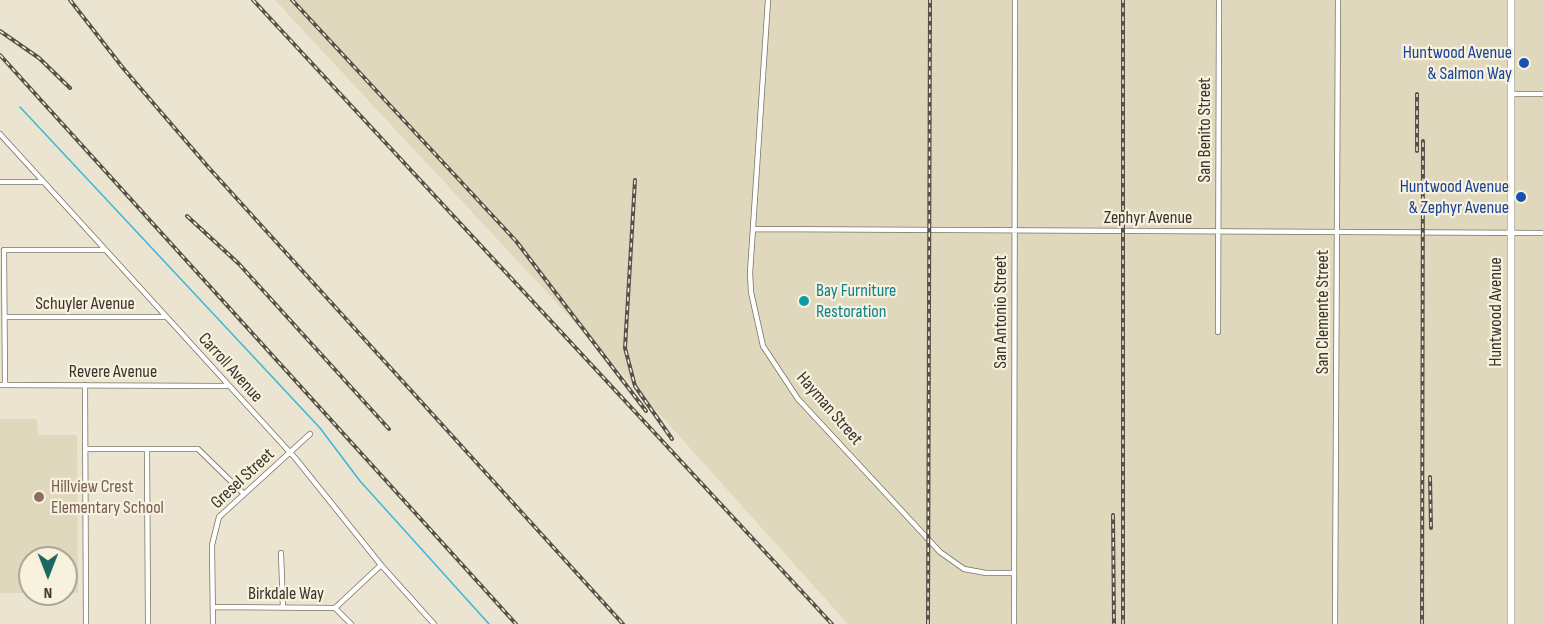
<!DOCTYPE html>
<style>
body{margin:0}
#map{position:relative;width:1543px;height:624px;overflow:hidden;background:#eae4d0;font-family:"Sofia Sans Condensed",sans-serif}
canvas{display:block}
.north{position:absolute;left:18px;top:546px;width:60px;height:60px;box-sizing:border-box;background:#f7f1dd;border:2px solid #aaa597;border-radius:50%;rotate:180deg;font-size:16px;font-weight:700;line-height:24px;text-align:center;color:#37342d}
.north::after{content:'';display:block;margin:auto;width:21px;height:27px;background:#1b6762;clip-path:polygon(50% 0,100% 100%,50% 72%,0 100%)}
</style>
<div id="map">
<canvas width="1543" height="624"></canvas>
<div class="north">N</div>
</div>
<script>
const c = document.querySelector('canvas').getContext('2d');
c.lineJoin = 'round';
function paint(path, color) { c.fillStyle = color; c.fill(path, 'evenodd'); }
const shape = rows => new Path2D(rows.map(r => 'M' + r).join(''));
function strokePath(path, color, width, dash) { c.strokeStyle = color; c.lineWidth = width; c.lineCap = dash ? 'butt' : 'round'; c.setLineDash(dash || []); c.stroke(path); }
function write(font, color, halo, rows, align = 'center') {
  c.font = font + ' "Sofia Sans Condensed",sans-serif'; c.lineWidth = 4.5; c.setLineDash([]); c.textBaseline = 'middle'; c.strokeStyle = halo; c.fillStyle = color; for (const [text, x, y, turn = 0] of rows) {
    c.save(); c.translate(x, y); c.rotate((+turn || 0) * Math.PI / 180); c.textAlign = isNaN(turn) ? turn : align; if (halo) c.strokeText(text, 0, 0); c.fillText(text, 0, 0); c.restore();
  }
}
paint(shape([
 [275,0,1543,0,1543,624,848,624,645,398],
 [0,419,37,419,38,435,77,435,78,593,66,593,66,558,30,558,30,593,0,593]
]), '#e0d8bd');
strokePath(shape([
 [20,107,320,428,360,481,489,624]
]), '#3ab6dc', 1.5);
const street = shape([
 [768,0,750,273,751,292,763,346,798,399,940,552,964,569,986,573,1013,573],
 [1511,94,1543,94],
 [0,134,296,459,381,565,434,624],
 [0,182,43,182],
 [753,229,1543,233],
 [5,317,165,317],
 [1218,332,1219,0],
 [0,385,226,386],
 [5,385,4,250,104,250],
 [85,385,86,624],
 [85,449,198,449,244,494],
 [147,449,148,624],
 [281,553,283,608],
 [213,607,335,608,351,624],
 [335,608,381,565],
 [213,624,212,545,219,517,310,434],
 [1014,624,1015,0],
 [1335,624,1338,0]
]);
const secondary = shape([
 [1511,624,1511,0]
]);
strokePath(street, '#787362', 6);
strokePath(secondary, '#787362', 8);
strokePath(street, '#fff', 4.5);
strokePath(secondary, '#fff', 7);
const rail = shape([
 [70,0,123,68,209,168,623,624],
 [253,0,832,624],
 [292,0,516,241,646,411],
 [0,31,39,58,70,88],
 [0,55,516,624],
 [1417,151,1417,94],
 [635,180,625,348,635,386,672,439],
 [187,216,239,264,389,429],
 [1430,477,1431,528],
 [1113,515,1114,624],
 [928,624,930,0],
 [1123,624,1123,0],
 [1422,624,1423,141]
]);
strokePath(rail, '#565249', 4);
strokePath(rail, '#f7f1dd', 1.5, [4.5]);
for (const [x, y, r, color] of [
 [1524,63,6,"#1a4fb4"],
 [1521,197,6,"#1a4fb4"],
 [804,301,6,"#0f9aa8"],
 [39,497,6,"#8d6e63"]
]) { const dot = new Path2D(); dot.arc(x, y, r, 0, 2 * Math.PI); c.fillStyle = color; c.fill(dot); strokePath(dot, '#f7f1dd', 2); }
write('18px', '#164399', '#f7f1dd', [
 ["Huntwood Avenue",1512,53],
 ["& Salmon Way",1512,74],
 ["Huntwood Avenue",1509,187],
 ["& Zephyr Avenue",1509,208]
], 'right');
write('18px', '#37342d', '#f7f1dd', [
 ["San Benito Street",1205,130,-90],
 ["Zephyr Avenue",1148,218],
 ["Schuyler Avenue",85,304],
 ["San Antonio Street",1001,312,-90],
 ["San Clemente Street",1323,312,-90],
 ["Huntwood Avenue",1496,312,-90],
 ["Carroll Avenue",230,368,48],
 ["Revere Avenue",113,372],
 ["Hayman Street",829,409,49],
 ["Gresel Street",243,479,-43],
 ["Birkdale Way",286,594]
]);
write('18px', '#0d838f', '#f7f1dd', [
 ["Bay Furniture",816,291],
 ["Restoration",816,312]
], 'left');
write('18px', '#785e54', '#f7f1dd', [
 ["Hillview Crest",51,487],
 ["Elementary School",51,508]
], 'left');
</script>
